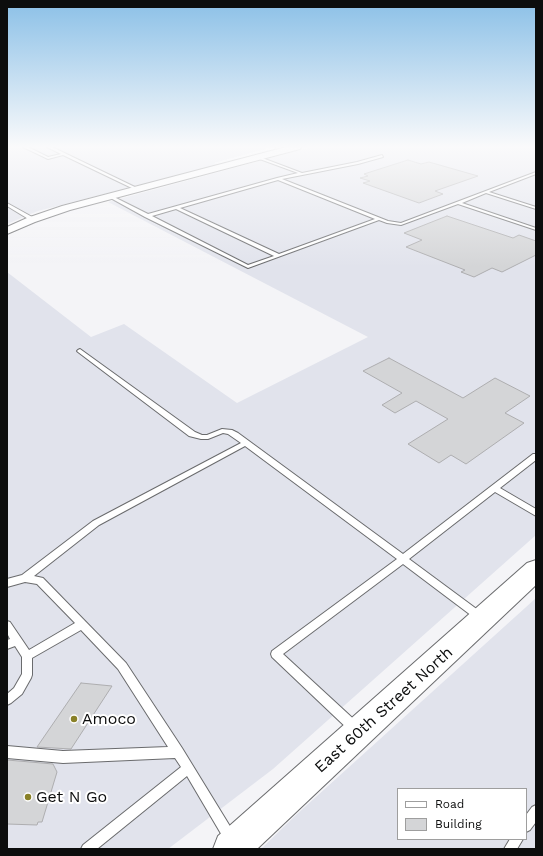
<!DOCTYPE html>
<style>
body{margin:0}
#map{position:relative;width:543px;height:856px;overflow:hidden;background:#f4f4f7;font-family:"Work Sans",sans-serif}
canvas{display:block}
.frame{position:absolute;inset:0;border:8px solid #0c0d0d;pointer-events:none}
.legend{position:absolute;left:397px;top:788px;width:130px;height:52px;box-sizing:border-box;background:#fff;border:1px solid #9e9e9e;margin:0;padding:5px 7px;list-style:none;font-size:12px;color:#0c0d0d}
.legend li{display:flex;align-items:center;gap:8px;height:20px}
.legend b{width:20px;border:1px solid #9e9e9e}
</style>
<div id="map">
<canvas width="543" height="856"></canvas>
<div class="frame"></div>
<ul class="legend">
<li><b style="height:5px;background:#fff"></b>Road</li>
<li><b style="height:11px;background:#d4d5d7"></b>Building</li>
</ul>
</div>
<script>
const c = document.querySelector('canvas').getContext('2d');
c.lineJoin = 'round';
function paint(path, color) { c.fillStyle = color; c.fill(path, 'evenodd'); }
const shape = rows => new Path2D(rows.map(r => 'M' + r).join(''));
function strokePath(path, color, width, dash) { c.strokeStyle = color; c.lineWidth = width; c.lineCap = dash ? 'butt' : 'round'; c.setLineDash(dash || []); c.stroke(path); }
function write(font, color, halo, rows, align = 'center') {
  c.font = font + ' "Work Sans",sans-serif'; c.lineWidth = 4; c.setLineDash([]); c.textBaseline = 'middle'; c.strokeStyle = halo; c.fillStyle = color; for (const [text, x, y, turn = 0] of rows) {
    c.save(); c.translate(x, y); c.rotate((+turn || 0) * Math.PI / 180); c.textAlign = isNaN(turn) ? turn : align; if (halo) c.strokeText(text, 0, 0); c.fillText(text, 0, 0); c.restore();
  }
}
paint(shape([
 [7,147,273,147,214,163,218,165,38,211,7,224],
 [311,147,536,147,536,535,273,769,168,849,7,849,7,272,91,337,124,324,237,403,368,337,108,202],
 [536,598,536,849,261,849,296,815],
 [398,789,526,789,526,839,398,839]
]), '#e1e3ec');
const building = shape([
 [408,160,421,164,429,162,478,176,435,191,443,194,419,203,363,183,370,181,360,178,368,176,364,174,408,160],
 [447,216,513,238,519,235,536,241,536,255,502,272,492,268,474,277,461,272,465,270,406,247,422,240,404,233,447,216],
 [389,358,463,398,495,378,530,396,505,413,524,423,466,464,451,455,439,463,408,444,448,419,416,401,395,413,382,405,402,393,363,371,389,358],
 [81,683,112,686,71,749,37,747,81,683],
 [7,760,53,764,57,772,42,822,38,822,37,825,7,824,7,760]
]);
paint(building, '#d4d5d7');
strokePath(building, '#aeaeb0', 1);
const service = shape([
 [23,147,28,147,48,157,61,154,47,147,52,147,139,189,136,190,63,155,48,159,23,147],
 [382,155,383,157,358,164,282,179,388,221,401,223,536,172,536,174,489,192,536,207,536,209,486,193,462,203,536,228,536,230,458,204,401,225,387,223,379,220,248,268,145,217,107,196,110,195,148,214,277,178,298,173,257,158,257,156,302,173,357,162,382,155],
 [278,180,375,219,279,254,180,208,278,180],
 [176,209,274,256,248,265,152,216,176,209],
 [7,203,34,218,34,219,30,220,7,206,7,203],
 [80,349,195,432,202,435,207,435,222,429,232,430,238,433,403,554,533,454,536,454,536,460,500,488,536,509,536,516,495,492,409,559,482,613,484,616,482,619,479,620,476,619,403,564,283,654,359,724,360,728,359,732,355,733,351,732,272,657,271,654,272,651,397,559,245,446,99,525,34,576,43,578,126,663,182,748,239,841,244,845,246,849,230,849,187,776,97,849,81,849,83,845,181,767,175,758,63,763,7,758,7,746,63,751,168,747,118,669,81,630,32,658,32,675,31,678,22,694,11,703,7,705,7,694,14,688,22,674,22,657,15,646,7,649,7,640,10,639,7,633,7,621,10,622,29,650,75,623,37,584,25,582,7,587,7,579,22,575,93,521,241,443,228,434,223,433,208,439,201,439,189,436,78,352,77,351,78,350,80,349],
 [536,805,536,822,530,830,526,832,526,815,532,807,536,805],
 [510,839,523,839,517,849,504,849,510,839]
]);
const tertiary = shape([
 [286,147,301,147,300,149,70,210,35,222,7,234,7,227,27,218,62,206,286,147]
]);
const secondary = shape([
 [536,560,536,585,257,849,213,849,218,836,527,563,536,560]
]);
strokePath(service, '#6a6b6d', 2);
strokePath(tertiary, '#6a6b6d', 2);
strokePath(secondary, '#6a6b6d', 2);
paint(service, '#fff');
paint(tertiary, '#fff');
paint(secondary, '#fff');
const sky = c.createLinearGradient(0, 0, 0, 267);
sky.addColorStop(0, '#8bc0e7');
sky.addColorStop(0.55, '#fafafb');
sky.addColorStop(1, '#fafafb00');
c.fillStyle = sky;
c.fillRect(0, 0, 543, 267);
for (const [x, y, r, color] of [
 [74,719,4,"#898128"],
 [28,797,4,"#898128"]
]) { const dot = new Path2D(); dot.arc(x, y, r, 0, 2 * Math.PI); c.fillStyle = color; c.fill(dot); strokePath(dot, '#fff', 1.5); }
write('16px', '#0c0d0d', '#fff', [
 ["East 60th Street North",384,710,-42]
]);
write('16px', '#0c0d0d', '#fff', [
 ["Amoco",82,719],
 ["Get N Go",36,797]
], 'left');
</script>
